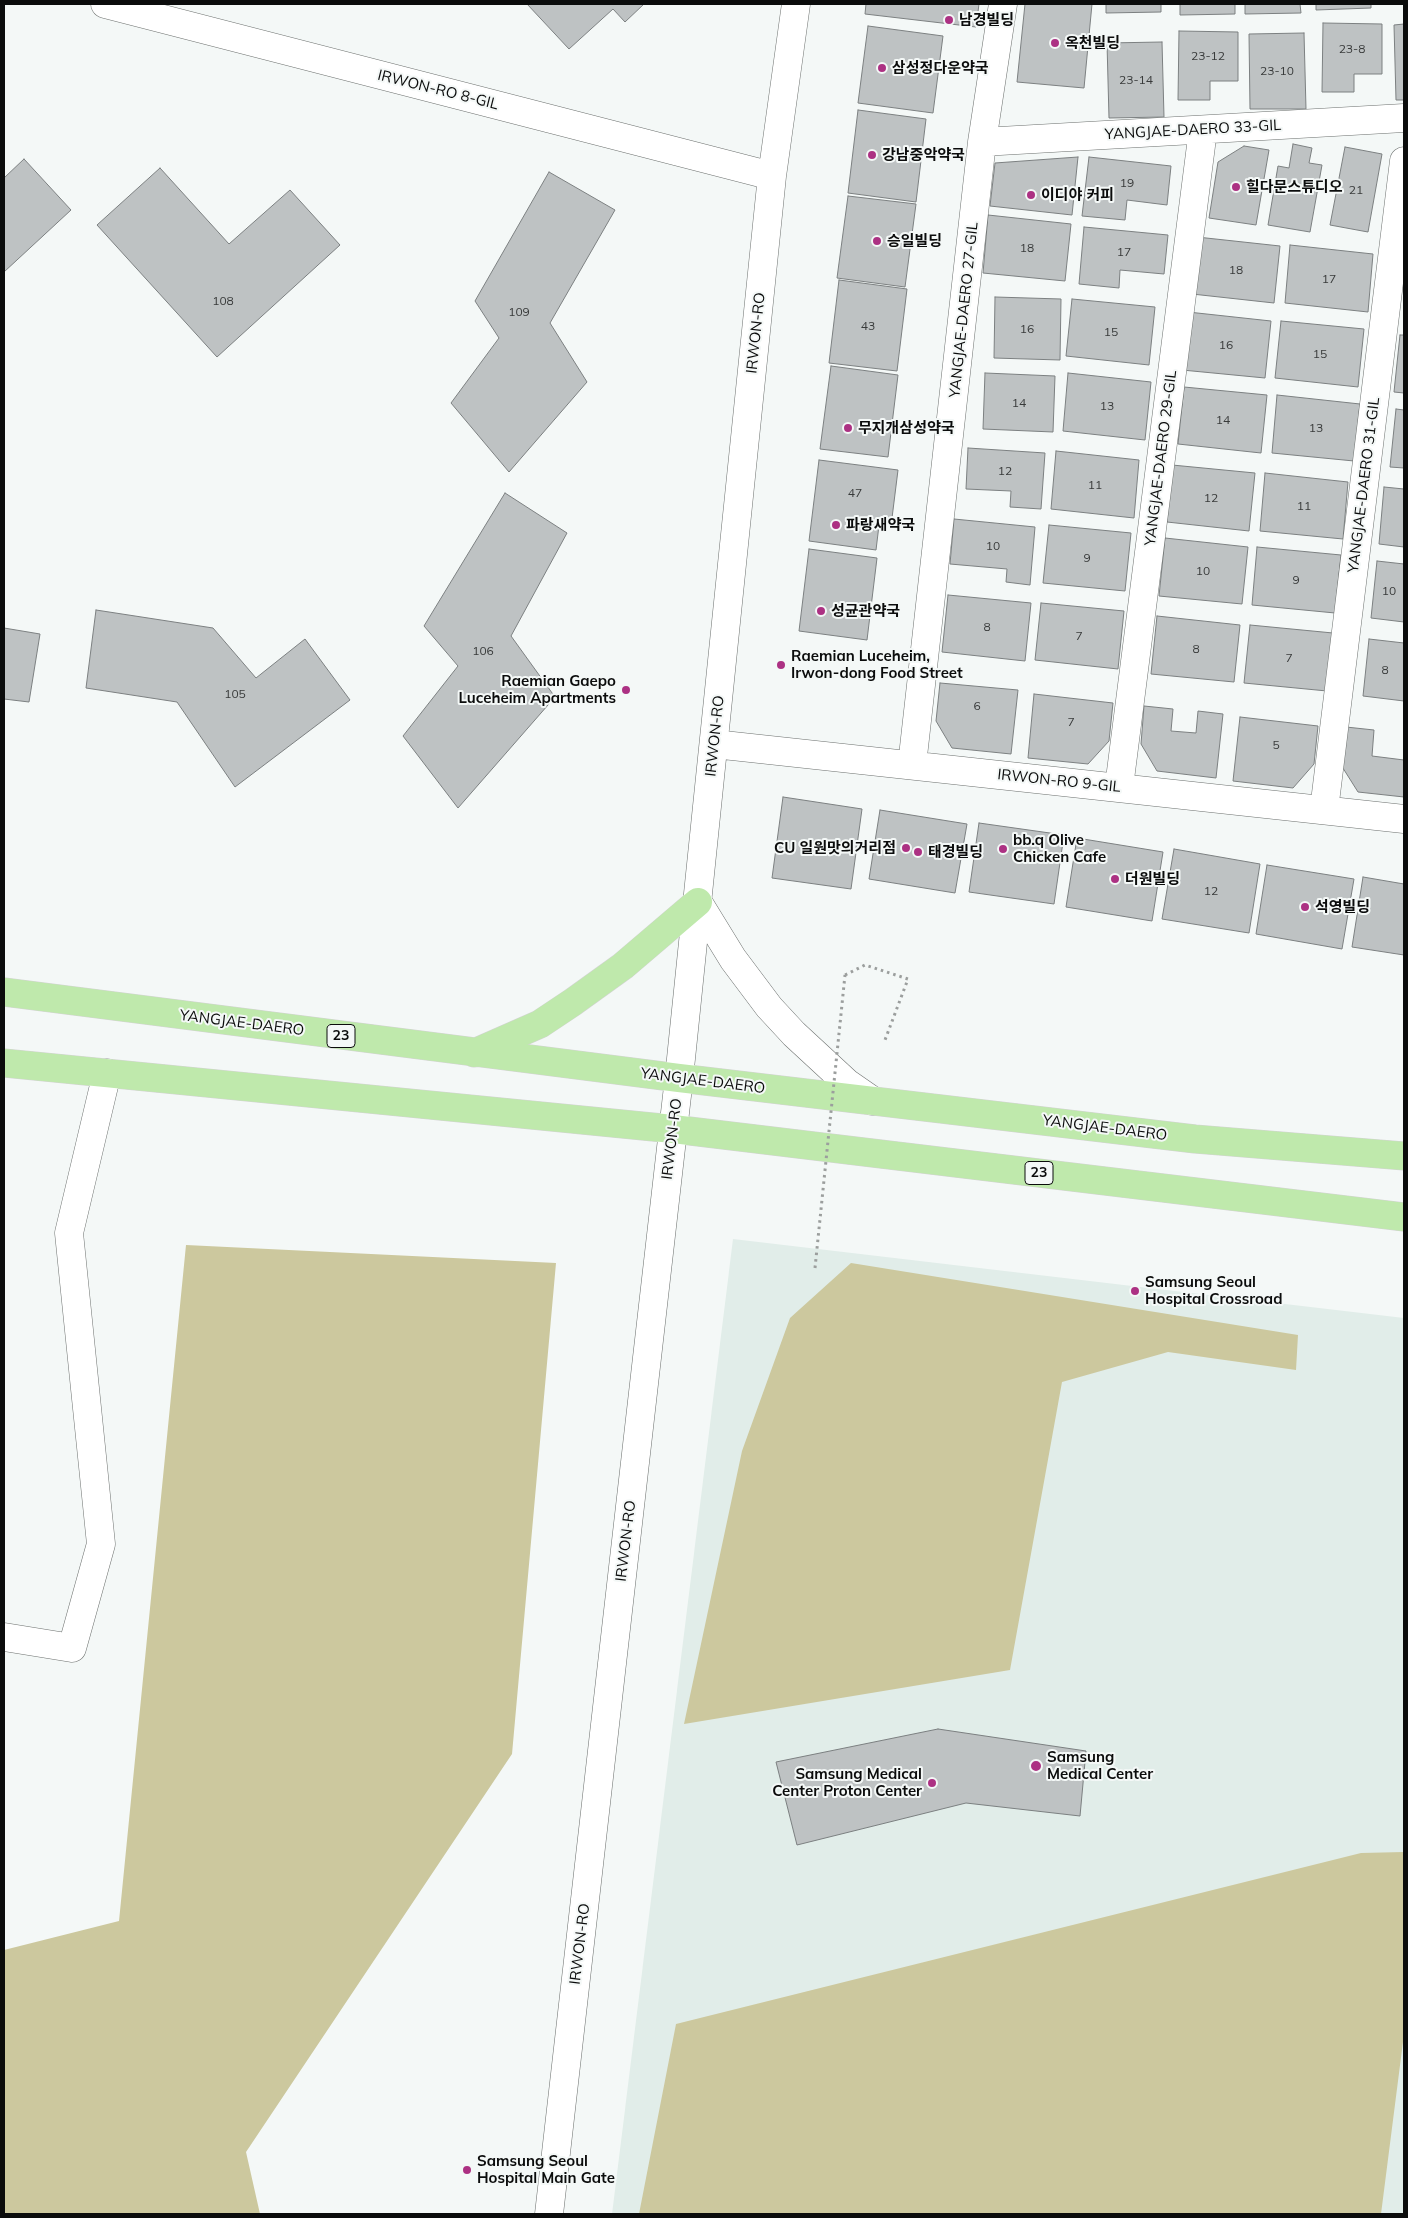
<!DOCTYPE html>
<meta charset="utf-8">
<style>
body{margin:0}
#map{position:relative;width:1408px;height:2218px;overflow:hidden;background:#f4f8f7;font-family:Mulish,sans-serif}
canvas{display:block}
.frame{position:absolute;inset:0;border:5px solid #0b0c0c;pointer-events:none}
</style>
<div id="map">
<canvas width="1408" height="2218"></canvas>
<div class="frame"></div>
</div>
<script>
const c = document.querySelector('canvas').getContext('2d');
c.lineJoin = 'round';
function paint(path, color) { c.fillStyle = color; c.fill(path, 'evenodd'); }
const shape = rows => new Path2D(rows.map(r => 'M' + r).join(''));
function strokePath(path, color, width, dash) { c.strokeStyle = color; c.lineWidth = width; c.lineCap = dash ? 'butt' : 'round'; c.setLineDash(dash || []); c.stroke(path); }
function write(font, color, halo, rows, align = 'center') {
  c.font = font + ' Mulish,"Noto Sans KR",sans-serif'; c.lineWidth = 4; c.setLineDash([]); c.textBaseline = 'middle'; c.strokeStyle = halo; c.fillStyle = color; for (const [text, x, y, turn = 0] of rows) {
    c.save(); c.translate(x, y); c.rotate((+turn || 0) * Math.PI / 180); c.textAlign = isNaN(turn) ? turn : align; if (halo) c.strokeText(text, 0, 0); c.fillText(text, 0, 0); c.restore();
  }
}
paint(shape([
 [733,1239,1404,1318,1404,2214,612,2214]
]), '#e1ede9');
paint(shape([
 [186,1245,556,1263,512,1754,246,2152,260,2214,4,2214,4,1950,119,1921],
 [851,1263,1298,1335,1296,1370,1168,1352,1062,1382,1010,1670,684,1724,742,1451,790,1318],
 [1404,1852,1404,2034,1381,2214,639,2214,676,2024,1361,1853]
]), '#ccc89e');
const building = shape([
 [527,4,644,4,625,22,613,9,569,49,527,4],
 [866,4,979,4,976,27,865,14,866,4],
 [1025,4,1092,4,1084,88,1017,82,1025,4],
 [1106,4,1161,4,1161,12,1106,13,1106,4],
 [1180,4,1235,4,1235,14,1180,15,1180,4],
 [1245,4,1300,4,1301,13,1245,14,1245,4],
 [1316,4,1371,4,1371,8,1316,10,1316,4],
 [1323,23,1382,24,1382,74,1354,74,1354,92,1322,92,1323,23],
 [1404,24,1404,100,1396,100,1394,25,1404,24],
 [868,26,943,36,933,113,858,103,868,26],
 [1179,31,1238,32,1238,81,1210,81,1210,100,1178,100,1179,31],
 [1304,33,1306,109,1250,109,1249,34,1304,33],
 [1162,42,1164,117,1109,118,1107,43,1162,42],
 [858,110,926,119,916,202,848,193,858,110],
 [1293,144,1312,148,1309,163,1322,165,1310,232,1268,225,1278,166,1289,168,1293,144],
 [1244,146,1269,150,1256,225,1209,218,1218,162,1244,146],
 [1345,147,1382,154,1368,232,1330,225,1345,147],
 [1078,157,1072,215,990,206,995,163,1078,157],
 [1089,157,1171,166,1167,205,1127,200,1125,220,1082,216,1089,157],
 [24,159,71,210,4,272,4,178,24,159],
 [160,168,229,244,290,190,340,245,217,357,97,225,160,168],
 [549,172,615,210,550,323,587,382,509,472,451,403,499,338,475,301,549,172],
 [848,196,916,204,905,287,837,278,848,196],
 [988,215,1071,224,1065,281,983,273,988,215],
 [1084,227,1168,235,1164,274,1120,270,1119,288,1079,284,1084,227],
 [1197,237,1280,246,1274,303,1192,294,1197,237],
 [1290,245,1373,254,1368,312,1285,303,1290,245],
 [839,280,907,289,897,371,829,363,839,280],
 [995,297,1061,299,1060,360,994,358,995,297],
 [1072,299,1155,307,1149,365,1066,356,1072,299],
 [1188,312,1271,321,1265,378,1182,370,1188,312],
 [1281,321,1364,329,1358,387,1275,378,1281,321],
 [1400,335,1404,335,1404,393,1394,392,1400,335],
 [831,366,898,375,888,457,820,449,831,366],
 [985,373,1055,376,1053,432,983,429,985,373],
 [1068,373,1151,382,1145,440,1063,431,1068,373],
 [1184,387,1267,395,1261,453,1178,444,1184,387],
 [1277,395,1360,404,1354,461,1272,453,1277,395],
 [1396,409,1404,410,1404,468,1390,467,1396,409],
 [968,448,1045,453,1041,509,1010,507,1011,491,966,489,968,448],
 [1056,451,1139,460,1134,518,1051,509,1056,451],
 [819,460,898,470,892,518,880,517,876,550,809,541,819,460],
 [1172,465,1255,473,1249,531,1167,522,1172,465],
 [1265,473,1348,482,1343,539,1260,531,1265,473],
 [1384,487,1404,489,1404,547,1379,544,1384,487],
 [505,493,567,533,511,636,555,697,458,808,403,736,458,666,424,626,505,493],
 [954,519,1035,527,1030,585,1006,582,1007,569,950,564,954,519],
 [1049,525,1131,533,1125,591,1043,583,1049,525],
 [1165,538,1248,547,1242,604,1159,596,1165,538],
 [1257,547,1341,555,1335,613,1252,605,1257,547],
 [809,549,877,558,867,640,799,631,809,549],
 [1377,561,1404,564,1404,622,1371,618,1377,561],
 [948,595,1031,603,1025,661,942,652,948,595],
 [1041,603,1124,611,1118,669,1035,660,1041,603],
 [96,610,213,628,256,678,305,639,350,700,235,787,177,702,86,688,96,610],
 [1157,616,1240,625,1234,682,1151,674,1157,616],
 [1250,625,1333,633,1327,691,1244,683,1250,625],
 [4,628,40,634,29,702,4,699,4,628],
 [1369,639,1404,643,1404,701,1363,696,1369,639],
 [940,683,1018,690,1011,754,952,748,936,721,940,683],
 [1034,694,1113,703,1109,741,1088,764,1028,758,1034,694],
 [1144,706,1173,709,1171,731,1196,733,1198,711,1223,714,1216,778,1157,771,1141,744,1144,706],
 [1240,717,1318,726,1314,764,1293,788,1233,781,1240,717],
 [1346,727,1374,730,1372,756,1404,760,1404,797,1358,792,1341,765,1346,727],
 [783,797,862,809,851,889,772,878,783,797],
 [880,810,967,824,955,893,869,879,880,810],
 [979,823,1064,835,1054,904,969,892,979,823],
 [1077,838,1163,852,1152,921,1066,907,1077,838],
 [1174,849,1260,864,1249,933,1162,919,1174,849],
 [1267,865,1354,879,1342,949,1256,934,1267,865],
 [1363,877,1404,884,1404,955,1352,947,1363,877],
 [938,1729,1086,1751,1080,1816,966,1803,797,1845,776,1762,938,1729]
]);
paint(building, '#bec2c3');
strokePath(building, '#7c8081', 1);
const minor = shape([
 [105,4,772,176],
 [982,142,1404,118],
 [714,744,1404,819],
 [912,765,982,142,1003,4],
 [1119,787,1203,130],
 [1324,810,1404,161],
 [698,902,733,959,769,1007,794,1034,847,1083,873,1101],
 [4,1637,72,1648,101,1544,69,1233,107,1073],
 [549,2214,679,1078,772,176,796,4]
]);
const major = shape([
 [4,992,679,1078,1195,1139,1404,1156],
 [474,1053,540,1024,573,1002,623,966,698,902],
 [4,1063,673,1129,1404,1217]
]);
strokePath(minor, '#6d716f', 29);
strokePath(major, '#d3d3d3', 29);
strokePath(shape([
 [845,975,865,965,908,979,885,1040]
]), '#9b9e9d', 3, [2.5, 4]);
strokePath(minor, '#fff', 28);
strokePath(major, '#bfe9ac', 28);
strokePath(shape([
 [815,1268,845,975]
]), '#9b9e9d', 3, [2.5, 4]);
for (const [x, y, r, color] of [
 [949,20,5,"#ac3183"],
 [1055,43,5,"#ac3183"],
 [882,68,5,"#ac3183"],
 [872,155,5,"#ac3183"],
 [1236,187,5,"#ac3183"],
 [1031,195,5,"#ac3183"],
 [877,241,5,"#ac3183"],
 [848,428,5,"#ac3183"],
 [836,525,5,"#ac3183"],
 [821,611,5,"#ac3183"],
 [781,665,5,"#ac3183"],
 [626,690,5,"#ac3183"],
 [906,848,5,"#ac3183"],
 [1003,849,5,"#ac3183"],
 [918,852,5,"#ac3183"],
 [1115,879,5,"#ac3183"],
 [1305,907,5,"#ac3183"],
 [1135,1291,5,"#ac3183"],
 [1036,1766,6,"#ac3183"],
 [932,1783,5,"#ac3183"],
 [467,2170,5,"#ac3183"]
]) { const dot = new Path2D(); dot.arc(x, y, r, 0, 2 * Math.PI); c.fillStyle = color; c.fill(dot); strokePath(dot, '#f4f8f7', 2); }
write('12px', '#383a3a', null, [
 ["23-8",1352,49],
 ["23-12",1208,56],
 ["23-10",1277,71],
 ["23-14",1136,80],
 ["19",1127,183],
 ["21",1356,190],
 ["18",1027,248],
 ["17",1124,252],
 ["18",1236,270],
 ["17",1329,279],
 ["108",223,301],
 ["109",519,312],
 ["43",868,326],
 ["16",1027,329],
 ["15",1111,332],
 ["16",1226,345],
 ["15",1320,354],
 ["14",1019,403],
 ["13",1107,406],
 ["14",1223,420],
 ["13",1316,428],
 ["12",1005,471],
 ["11",1095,485],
 ["47",855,493],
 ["12",1211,498],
 ["11",1304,506],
 ["10",993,546],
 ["9",1087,558],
 ["10",1203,571],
 ["9",1296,580],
 ["10",1389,591],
 ["8",987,627],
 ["7",1079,636],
 ["8",1196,649],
 ["106",483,651],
 ["7",1289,658],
 ["8",1385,670],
 ["105",235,694],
 ["6",977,706],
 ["7",1071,722],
 ["5",1276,745],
 ["12",1211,891]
]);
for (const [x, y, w] of [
 [341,1036,28],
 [1039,1173,28]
]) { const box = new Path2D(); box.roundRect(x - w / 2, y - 11.5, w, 23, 4); c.fillStyle = '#f4f8f7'; c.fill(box); strokePath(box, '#0b0c0c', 1); }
write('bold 14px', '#0b0c0c', null, [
 ["23",341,1036],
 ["23",1039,1173]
]);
write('bold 15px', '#0b0c0c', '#f4f8f7', [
 ["남경빌딩",959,20],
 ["옥천빌딩",1065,43],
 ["삼성정다운약국",892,68],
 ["강남중악약국",882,155],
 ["힐다문스튜디오",1246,187],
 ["이디야 커피",1041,195],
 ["승일빌딩",887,241],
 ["무지개삼성약국",858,428],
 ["파랑새약국",846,525],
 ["성균관약국",831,611],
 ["Raemian Luceheim,",791,656],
 ["Irwon-dong Food Street",791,673],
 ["Raemian Gaepo",616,681,"right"],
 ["Luceheim Apartments",616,698,"right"],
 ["bb.q Olive",1013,840],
 ["Chicken Cafe",1013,857],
 ["CU 일원맛의거리점",896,848,"right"],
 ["태경빌딩",928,852],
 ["더원빌딩",1125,879],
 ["석영빌딩",1315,907],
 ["Samsung Seoul",1145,1282],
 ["Hospital Crossroad",1145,1299],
 ["Samsung",1047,1757],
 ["Medical Center",1047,1774],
 ["Samsung Medical",922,1774,"right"],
 ["Center Proton Center",922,1791,"right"],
 ["Samsung Seoul",477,2161],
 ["Hospital Main Gate",477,2178]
], 'left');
write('15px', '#0b0c0c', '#f4f8f7', [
 ["IRWON-RO 8-GIL",438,90,14],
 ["YANGJAE-DAERO 33-GIL",1193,130,-3],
 ["YANGJAE-DAERO 27-GIL",964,310,-84],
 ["IRWON-RO",756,333,-84],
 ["YANGJAE-DAERO 29-GIL",1161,458,-83],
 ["YANGJAE-DAERO 31-GIL",1364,485,-83],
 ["IRWON-RO",715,736,-84],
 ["IRWON-RO 9-GIL",1059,781,6],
 ["YANGJAE-DAERO",242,1023,7],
 ["YANGJAE-DAERO",703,1081,7],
 ["YANGJAE-DAERO",1105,1128,7],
 ["IRWON-RO",672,1139,-83],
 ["IRWON-RO",626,1541,-83],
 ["IRWON-RO",580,1944,-83]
]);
</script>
